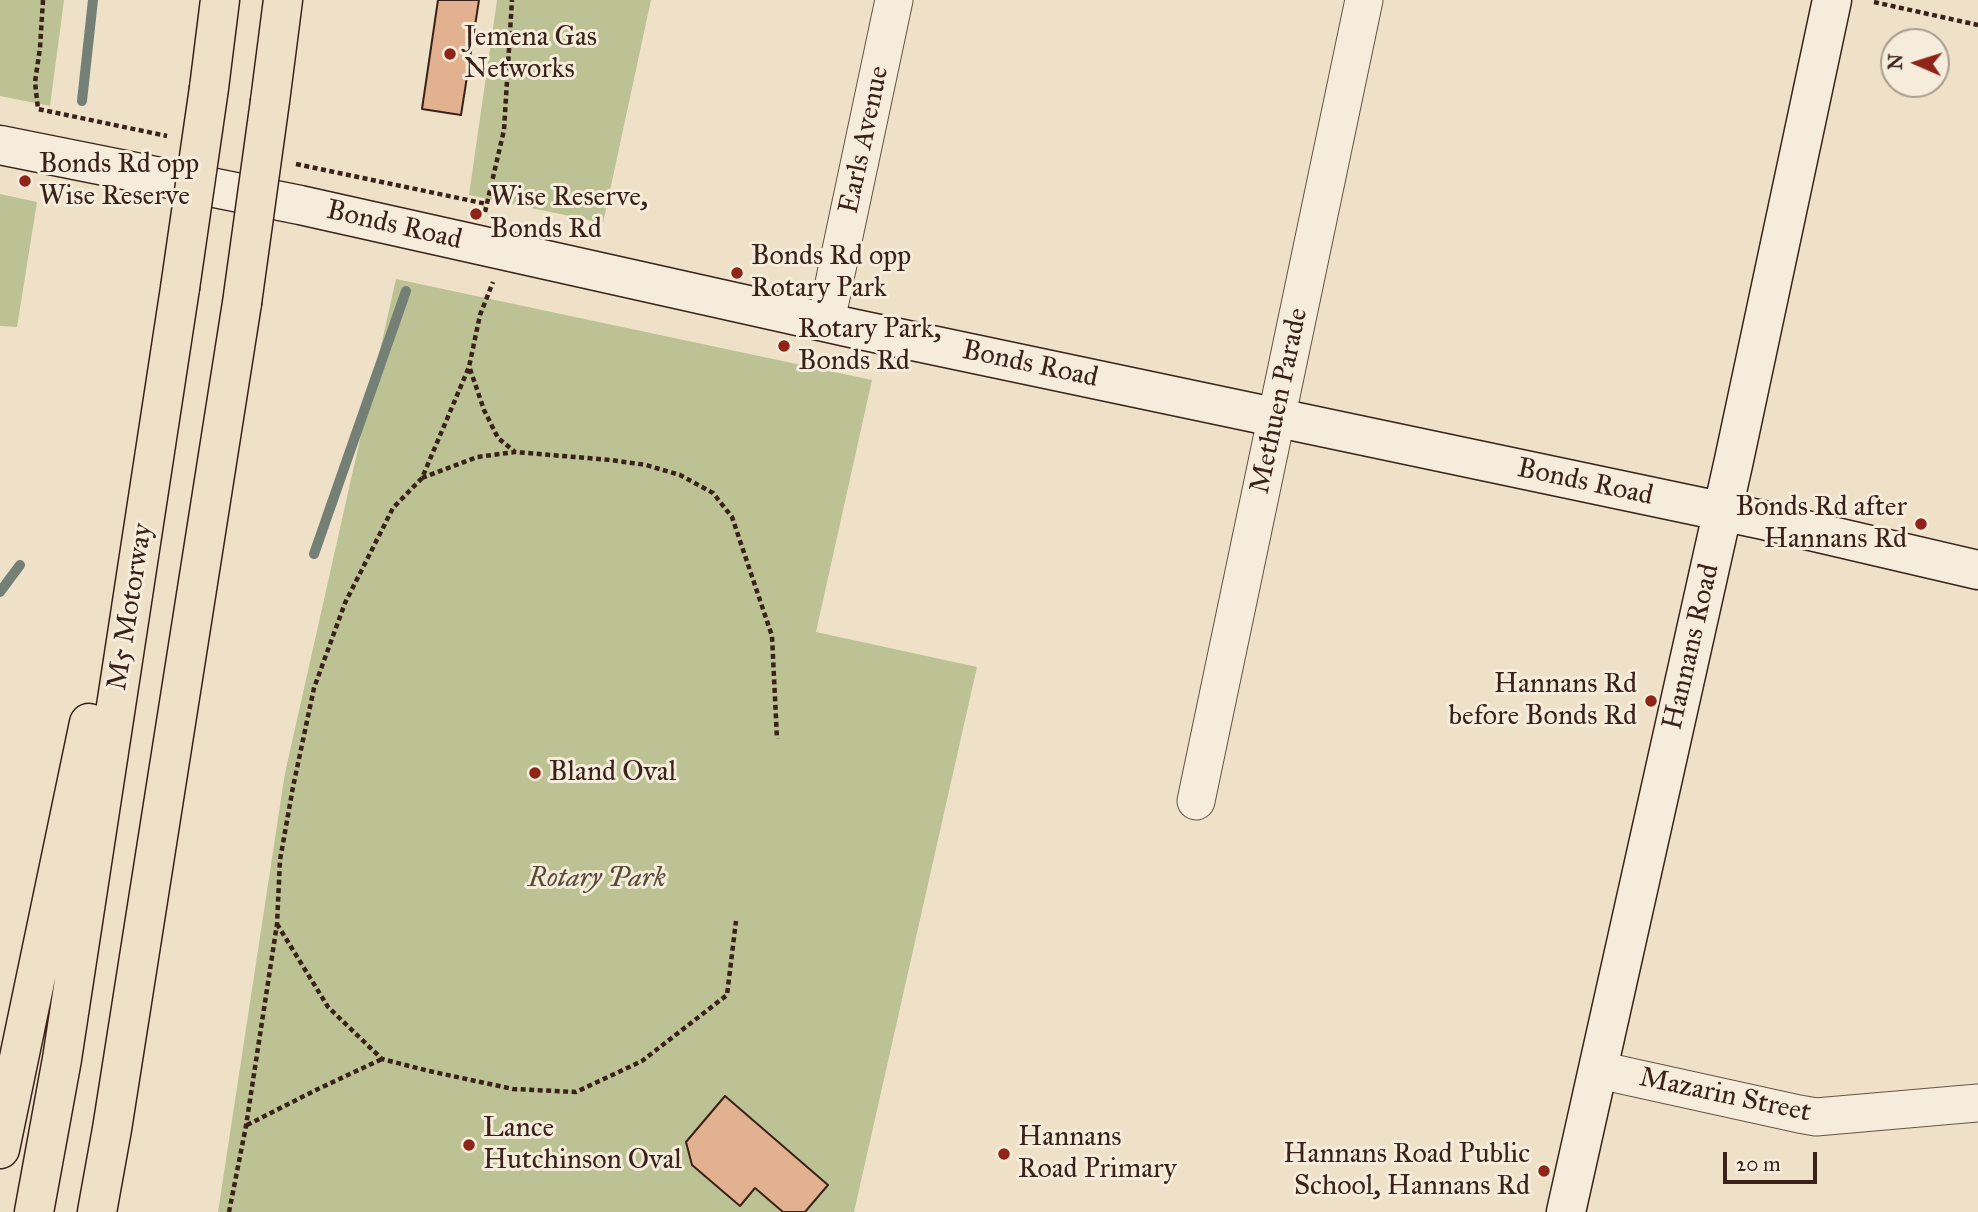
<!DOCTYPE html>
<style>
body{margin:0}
#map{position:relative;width:1978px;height:1212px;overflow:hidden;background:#efe1c8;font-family:"IM FELL Great Primer",serif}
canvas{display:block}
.north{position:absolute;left:1880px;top:28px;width:70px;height:70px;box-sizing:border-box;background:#f5ecdb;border:2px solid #aa9b8e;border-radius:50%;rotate:273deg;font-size:19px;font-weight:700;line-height:28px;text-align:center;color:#3a221a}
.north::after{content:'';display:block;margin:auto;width:24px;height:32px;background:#8f2418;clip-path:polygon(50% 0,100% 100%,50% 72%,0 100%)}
.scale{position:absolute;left:1723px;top:1152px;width:94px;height:32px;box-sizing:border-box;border:4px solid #3a221a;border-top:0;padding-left:9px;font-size:21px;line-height:24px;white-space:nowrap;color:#3a221a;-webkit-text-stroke:5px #f5ecdb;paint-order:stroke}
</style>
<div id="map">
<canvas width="1978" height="1212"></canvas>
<div class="north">N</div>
<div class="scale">20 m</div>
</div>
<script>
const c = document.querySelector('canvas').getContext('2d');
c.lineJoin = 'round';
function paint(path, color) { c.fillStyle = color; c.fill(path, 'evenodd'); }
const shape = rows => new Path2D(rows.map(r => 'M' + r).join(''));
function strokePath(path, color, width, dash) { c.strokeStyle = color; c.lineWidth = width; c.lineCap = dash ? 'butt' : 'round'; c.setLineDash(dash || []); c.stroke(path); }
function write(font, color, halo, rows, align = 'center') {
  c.font = font + ' "IM FELL Great Primer",serif'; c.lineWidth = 6; c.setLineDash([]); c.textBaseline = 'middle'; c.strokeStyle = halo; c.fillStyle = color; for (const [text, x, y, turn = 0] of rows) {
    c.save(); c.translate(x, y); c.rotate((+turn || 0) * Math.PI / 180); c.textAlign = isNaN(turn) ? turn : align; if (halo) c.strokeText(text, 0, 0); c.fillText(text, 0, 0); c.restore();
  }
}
paint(shape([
 [0,0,64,0,50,106,0,96],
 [497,0,651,0,603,223,469,195],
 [0,194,37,202,17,327,0,326],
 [396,279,872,380,816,632,977,667,854,1212,218,1212,285,773]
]), '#bcc294');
strokePath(shape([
 [82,101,93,0],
 [314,554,406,291],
 [0,592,20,565]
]), '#748076', 10);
const building = shape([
 [438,0,479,0,461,115,422,109,438,0],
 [725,1096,828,1185,805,1212,783,1212,755,1188,740,1206,692,1165,686,1142,725,1096]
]);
paint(building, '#e2b290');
strokePath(building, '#3a221a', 2);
const minor = shape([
 [826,321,894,0],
 [1196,801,1364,0],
 [1599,1070,1799,1114,1816,1117,1978,1103]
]);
const secondary = shape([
 [0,145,300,205,851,328,1763,520,1978,570],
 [1566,1212,1734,460,1832,0]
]);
const motorway = shape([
 [209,88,220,0],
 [270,101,283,0],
 [0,1149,89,723],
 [34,1212,62,1059,180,288],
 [97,1212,112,1129,242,303]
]);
strokePath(minor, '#675246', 39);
strokePath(secondary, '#3a221a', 41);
strokePath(motorway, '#3a221a', 41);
strokePath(shape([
 [43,0,40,48,35,82,38,109,167,136],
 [1874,2,1978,25],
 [296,164,487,204],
 [485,212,504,130,512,0],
 [470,369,484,410,498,438,514,451],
 [422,478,477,457,515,452,611,460,646,465,680,475,713,493,732,517,772,636,777,739],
 [277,924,328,1007,382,1059,429,1071,513,1089,576,1092,642,1061,727,995,736,921],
 [247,1125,318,1089,382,1059],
 [229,1212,246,1126,277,924,280,860,293,787,314,688,345,603,393,508,422,478,469,367,480,315,493,282]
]), '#3a221a', 4.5, [5, 3.5]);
strokePath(minor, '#f5ecdb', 37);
strokePath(secondary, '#f5ecdb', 38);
strokePath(motorway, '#efe1c8', 38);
const motorwayBridge = shape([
 [180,288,209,88],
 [242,303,270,101]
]);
strokePath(motorwayBridge, '#3a221a', 41, []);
strokePath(motorwayBridge, '#efe1c8', 38);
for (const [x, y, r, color] of [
 [450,54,7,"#8f2418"],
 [25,181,7,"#8f2418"],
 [476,214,7,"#8f2418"],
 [737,273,7,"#8f2418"],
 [784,346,7,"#8f2418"],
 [1921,524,7,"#8f2418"],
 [1651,701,7,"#8f2418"],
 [535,773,7,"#8f2418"],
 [469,1145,7,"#8f2418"],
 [1004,1154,7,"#8f2418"],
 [1544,1171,7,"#8f2418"]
]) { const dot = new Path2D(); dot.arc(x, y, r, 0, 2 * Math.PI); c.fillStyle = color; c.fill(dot); strokePath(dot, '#f5ecdb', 2.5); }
write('28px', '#3a221a', '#f5ecdb', [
 ["Jemena Gas",464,38],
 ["Networks",464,70],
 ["Bonds Rd opp",39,165],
 ["Wise Reserve",39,197],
 ["Wise Reserve,",490,198],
 ["Bonds Rd",490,230],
 ["Bonds Rd opp",751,257],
 ["Rotary Park",751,289],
 ["Rotary Park,",798,330],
 ["Bonds Rd",798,362],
 ["Bonds Rd after",1907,508,"right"],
 ["Hannans Rd",1907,540,"right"],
 ["Hannans Rd",1637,685,"right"],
 ["before Bonds Rd",1637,717,"right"],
 ["Bland Oval",549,773],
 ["Lance",483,1129],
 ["Hutchinson Oval",483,1161],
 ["Hannans",1018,1138],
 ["Road Primary",1018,1170],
 ["Hannans Road Public",1530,1155,"right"],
 ["School, Hannans Rd",1530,1187,"right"]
], 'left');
write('28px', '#3a221a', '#f5ecdb', [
 ["Earls Avenue",865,140,-78],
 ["Bonds Road",394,226,13],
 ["Bonds Road",1030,365,12],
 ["Methuen Parade",1280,401,-78],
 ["Bonds Road",1585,483,12],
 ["M5 Motorway",131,607,-81],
 ["Hannans Road",1692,647,-77],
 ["Mazarin Street",1725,1096,12]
]);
write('italic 28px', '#5a4a38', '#f5ecdb', [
 ["Rotary Park",597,879]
]);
</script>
